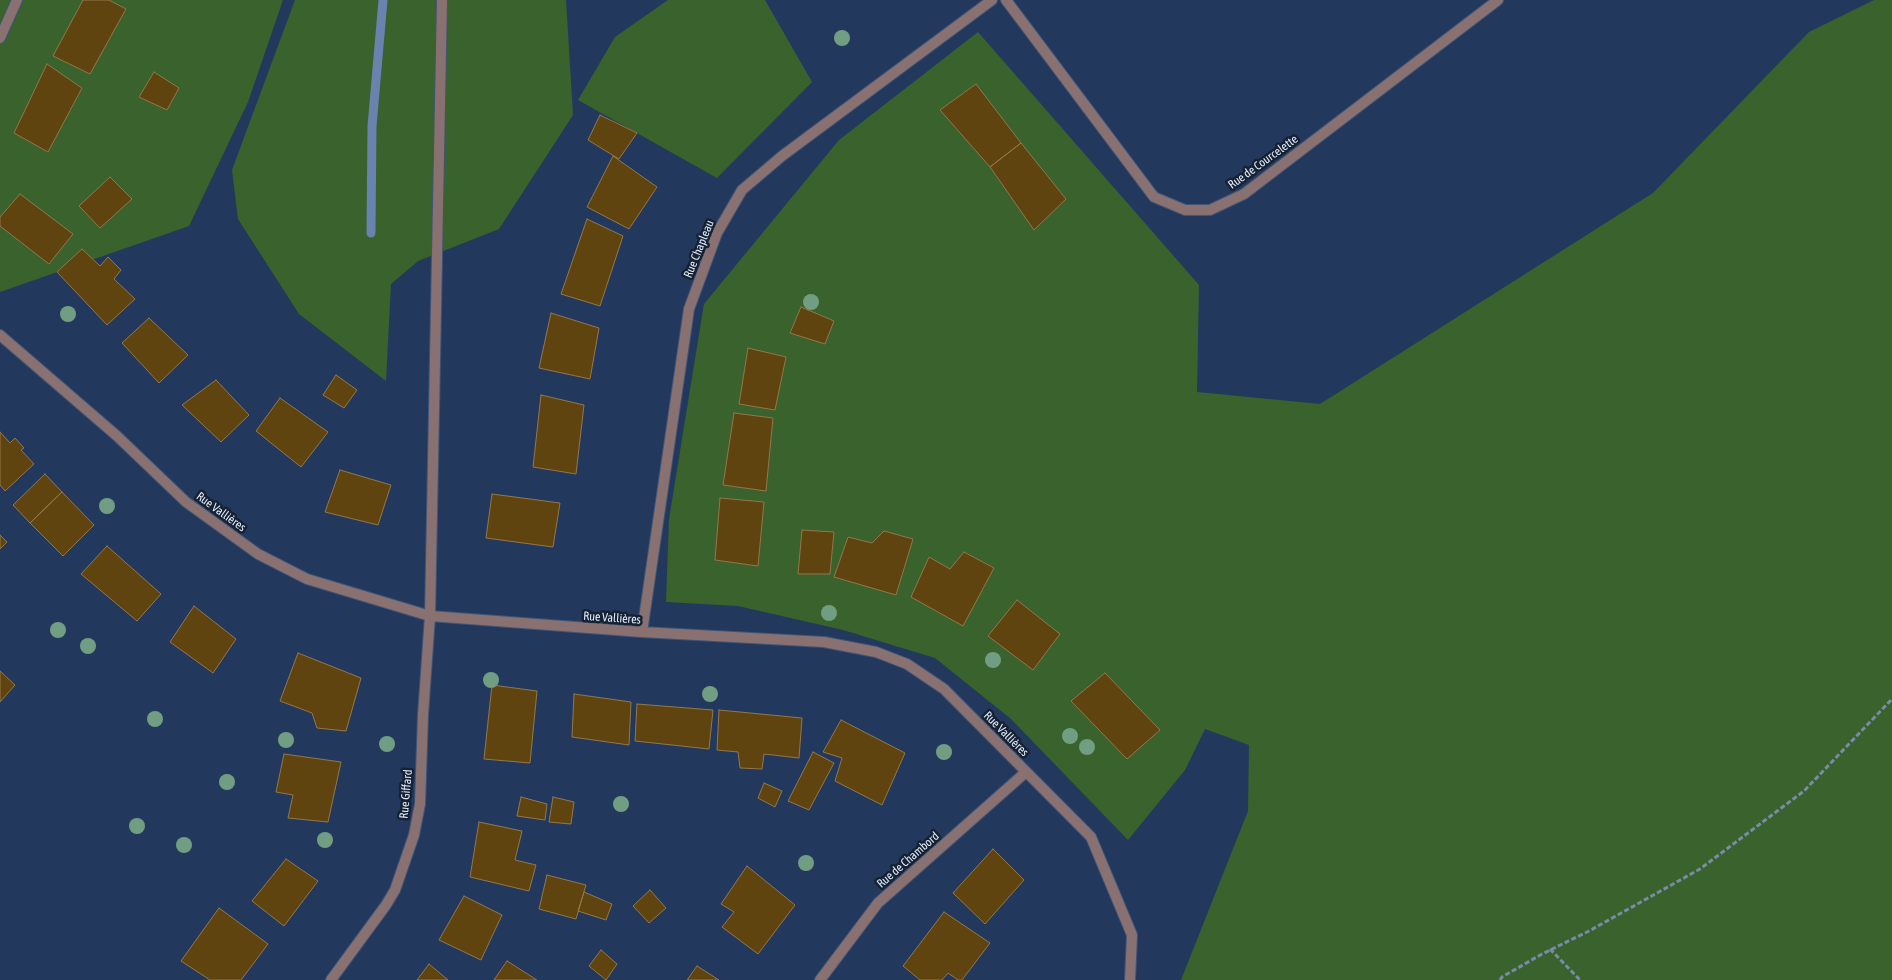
<!DOCTYPE html>
<meta charset="utf-8">
<style>
body{margin:0}
canvas{display:block;background:#22395d}
</style>
<canvas width="1892" height="980"></canvas>
<script>
const c = document.querySelector('canvas').getContext('2d');
c.lineJoin = 'round';
function paint(path, color) { c.fillStyle = color; c.fill(path, 'evenodd'); }
const shape = rows => new Path2D(rows.map(r => 'M' + r).join(''));
function strokePath(path, color, width, dash) { c.strokeStyle = color; c.lineWidth = width; c.lineCap = dash ? 'butt' : 'round'; c.setLineDash(dash || []); c.stroke(path); }
function write(font, color, halo, rows, align = 'center') {
  c.font = font + ' "Asap Condensed",sans-serif'; c.lineWidth = 5; c.setLineDash([]); c.textBaseline = 'middle'; c.strokeStyle = halo; c.fillStyle = color; for (const [text, x, y, turn = 0] of rows) {
    c.save(); c.translate(x, y); c.rotate((+turn || 0) * Math.PI / 180); c.textAlign = isNaN(turn) ? turn : align; if (halo) c.strokeText(text, 0, 0); c.fillText(text, 0, 0); c.restore();
  }
}
paint(shape([
 [0,0,283,0,248,102,189,226,0,292],
 [295,0,566,0,573,115,499,229,418,261,391,284,386,381,299,314,238,219,232,170],
 [668,0,765,0,812,82,717,178,578,100,615,37],
 [1874,0,1892,0,1892,980,1181,980,1248,811,1249,745,1205,729,1185,770,1128,840,1011,719,935,658,843,630,738,606,666,602,669,519,704,304,839,140,978,32,1199,285,1197,392,1320,404,1653,193,1809,32]
]), '#39622c');
strokePath(shape([
 [371,233,372,126,383,0]
]), '#6883ae', 9);
const building = shape([
 [83,0,109,0,126,9,90,74,53,56,83,0],
 [47,64,82,88,48,152,14,133,47,64],
 [154,72,179,88,167,110,139,97,154,72],
 [976,84,1021,143,990,167,940,110,976,84],
 [600,115,637,133,619,159,588,140,600,115],
 [1021,143,1066,199,1034,230,990,167,1021,143],
 [613,156,657,187,629,229,587,207,613,156],
 [110,177,132,199,100,228,79,206,110,177],
 [20,194,73,234,49,264,0,226,0,217,20,194],
 [587,219,623,236,600,306,561,294,587,219],
 [82,249,100,266,108,257,121,270,114,279,135,299,107,325,57,272,82,249],
 [801,307,834,321,825,344,790,333,801,307],
 [551,313,599,328,590,379,539,368,551,313],
 [149,318,188,355,159,383,122,343,149,318],
 [748,348,786,357,775,410,739,404,748,348],
 [336,375,357,390,344,408,323,395,336,375],
 [216,380,249,415,221,442,182,405,216,380],
 [541,395,584,405,576,474,533,467,541,395],
 [280,398,328,432,301,467,256,431,280,398],
 [734,413,773,418,766,491,723,485,734,413],
 [0,432,10,443,15,438,24,448,21,450,34,464,5,491,0,485,0,432],
 [340,470,391,485,378,525,325,512,340,470],
 [45,474,62,492,30,523,13,505,45,474],
 [62,492,94,525,63,556,30,523,62,492],
 [492,494,560,503,553,547,486,538,492,494],
 [720,498,764,502,758,566,715,560,720,498],
 [802,530,834,532,830,574,798,574,802,530],
 [884,531,913,539,896,595,834,577,848,537,872,543,884,531],
 [0,535,7,542,0,549,0,535],
 [107,546,161,594,137,621,81,574,107,546],
 [964,552,994,568,963,626,911,597,929,557,950,569,964,552],
 [1017,600,1060,634,1033,670,988,636,1017,600],
 [194,606,236,639,213,673,170,642,194,606],
 [298,653,361,678,346,731,317,728,312,713,280,701,298,653],
 [0,671,15,685,0,702,0,671],
 [1105,673,1160,730,1127,759,1071,701,1105,673],
 [492,685,537,691,530,763,484,759,492,685],
 [574,694,631,702,629,745,572,737,574,694],
 [637,704,713,710,709,749,635,741,637,704],
 [719,710,802,718,799,758,764,754,762,769,740,768,738,752,717,750,719,710],
 [841,720,905,753,882,805,835,781,842,758,823,752,841,720],
 [813,752,834,763,809,810,788,801,813,752],
 [284,754,341,762,328,822,288,818,293,795,276,792,284,754],
 [764,783,782,791,775,807,758,798,764,783],
 [521,797,547,804,545,820,517,816,521,797],
 [553,797,574,802,571,824,549,822,553,797],
 [479,822,522,831,515,860,536,865,529,891,470,877,479,822],
 [993,849,1024,880,985,924,953,893,993,849],
 [286,859,318,881,284,926,252,901,286,859],
 [747,866,795,905,758,954,722,927,734,912,721,904,747,866],
 [547,875,586,885,576,919,539,909,547,875],
 [650,890,666,908,649,923,633,906,650,890],
 [584,892,612,904,606,920,578,911,584,892],
 [464,896,502,915,481,960,439,940,464,896],
 [219,908,268,944,241,980,210,980,181,961,219,908],
 [944,912,990,943,962,980,958,980,948,973,942,980,920,980,903,966,944,912],
 [601,950,617,964,606,980,589,966,601,950],
 [507,961,537,980,494,980,507,961],
 [429,964,448,980,417,980,429,964],
 [697,966,719,980,687,980,697,966]
]);
paint(building, '#604410');
strokePath(building, '#93774b', 1);
const service = shape([
 [430,616,442,0]
]);
const minor = shape([
 [1006,0,1154,197,1185,210,1210,210,1244,194,1498,0],
 [0,38,17,0],
 [0,335,117,436,186,502,258,554,307,579,430,616,642,632,824,642,876,652,907,664,944,689,1091,837,1132,935,1130,980],
 [642,632,689,309,717,233,742,190,782,156,992,0],
 [331,980,386,905,395,890,414,835,420,804,423,715,430,616],
 [820,980,878,903,1026,772]
]);
strokePath(service, '#405577', 12);
strokePath(minor, '#405577', 12);
strokePath(shape([
 [1550,949,1580,980],
 [1500,980,1502,977,1542,954,1589,931,1700,869,1804,791,1892,699]
]), '#798ba7', 3, [5, 2.5]);
strokePath(service, '#8a7171', 10);
strokePath(minor, '#8a7171', 10);
c.fillStyle = '#719e82';
for (const [x, y] of [
 [842,38],
 [811,302],
 [68,314],
 [107,506],
 [829,613],
 [58,630],
 [88,646],
 [993,660],
 [491,680],
 [710,694],
 [155,719],
 [1070,736],
 [286,740],
 [387,744],
 [1087,747],
 [944,752],
 [227,782],
 [621,804],
 [137,826],
 [325,840],
 [184,845],
 [806,863]
]) { c.beginPath(); c.arc(x, y, 8, 0, 2 * Math.PI); c.fill(); }
write('12px', '#dfebfe', '#162131', [
 ["Rue de Courcelette",1263,162,-36],
 ["Rue Chapleau",699,249,-68],
 ["Rue Vallières",221,512,36],
 ["Rue Vallières",612,618,4],
 ["Rue Vallières",1006,734,45],
 ["Rue Giffard",406,794,-85],
 ["Rue de Chambord",908,860,-41]
]);
</script>
